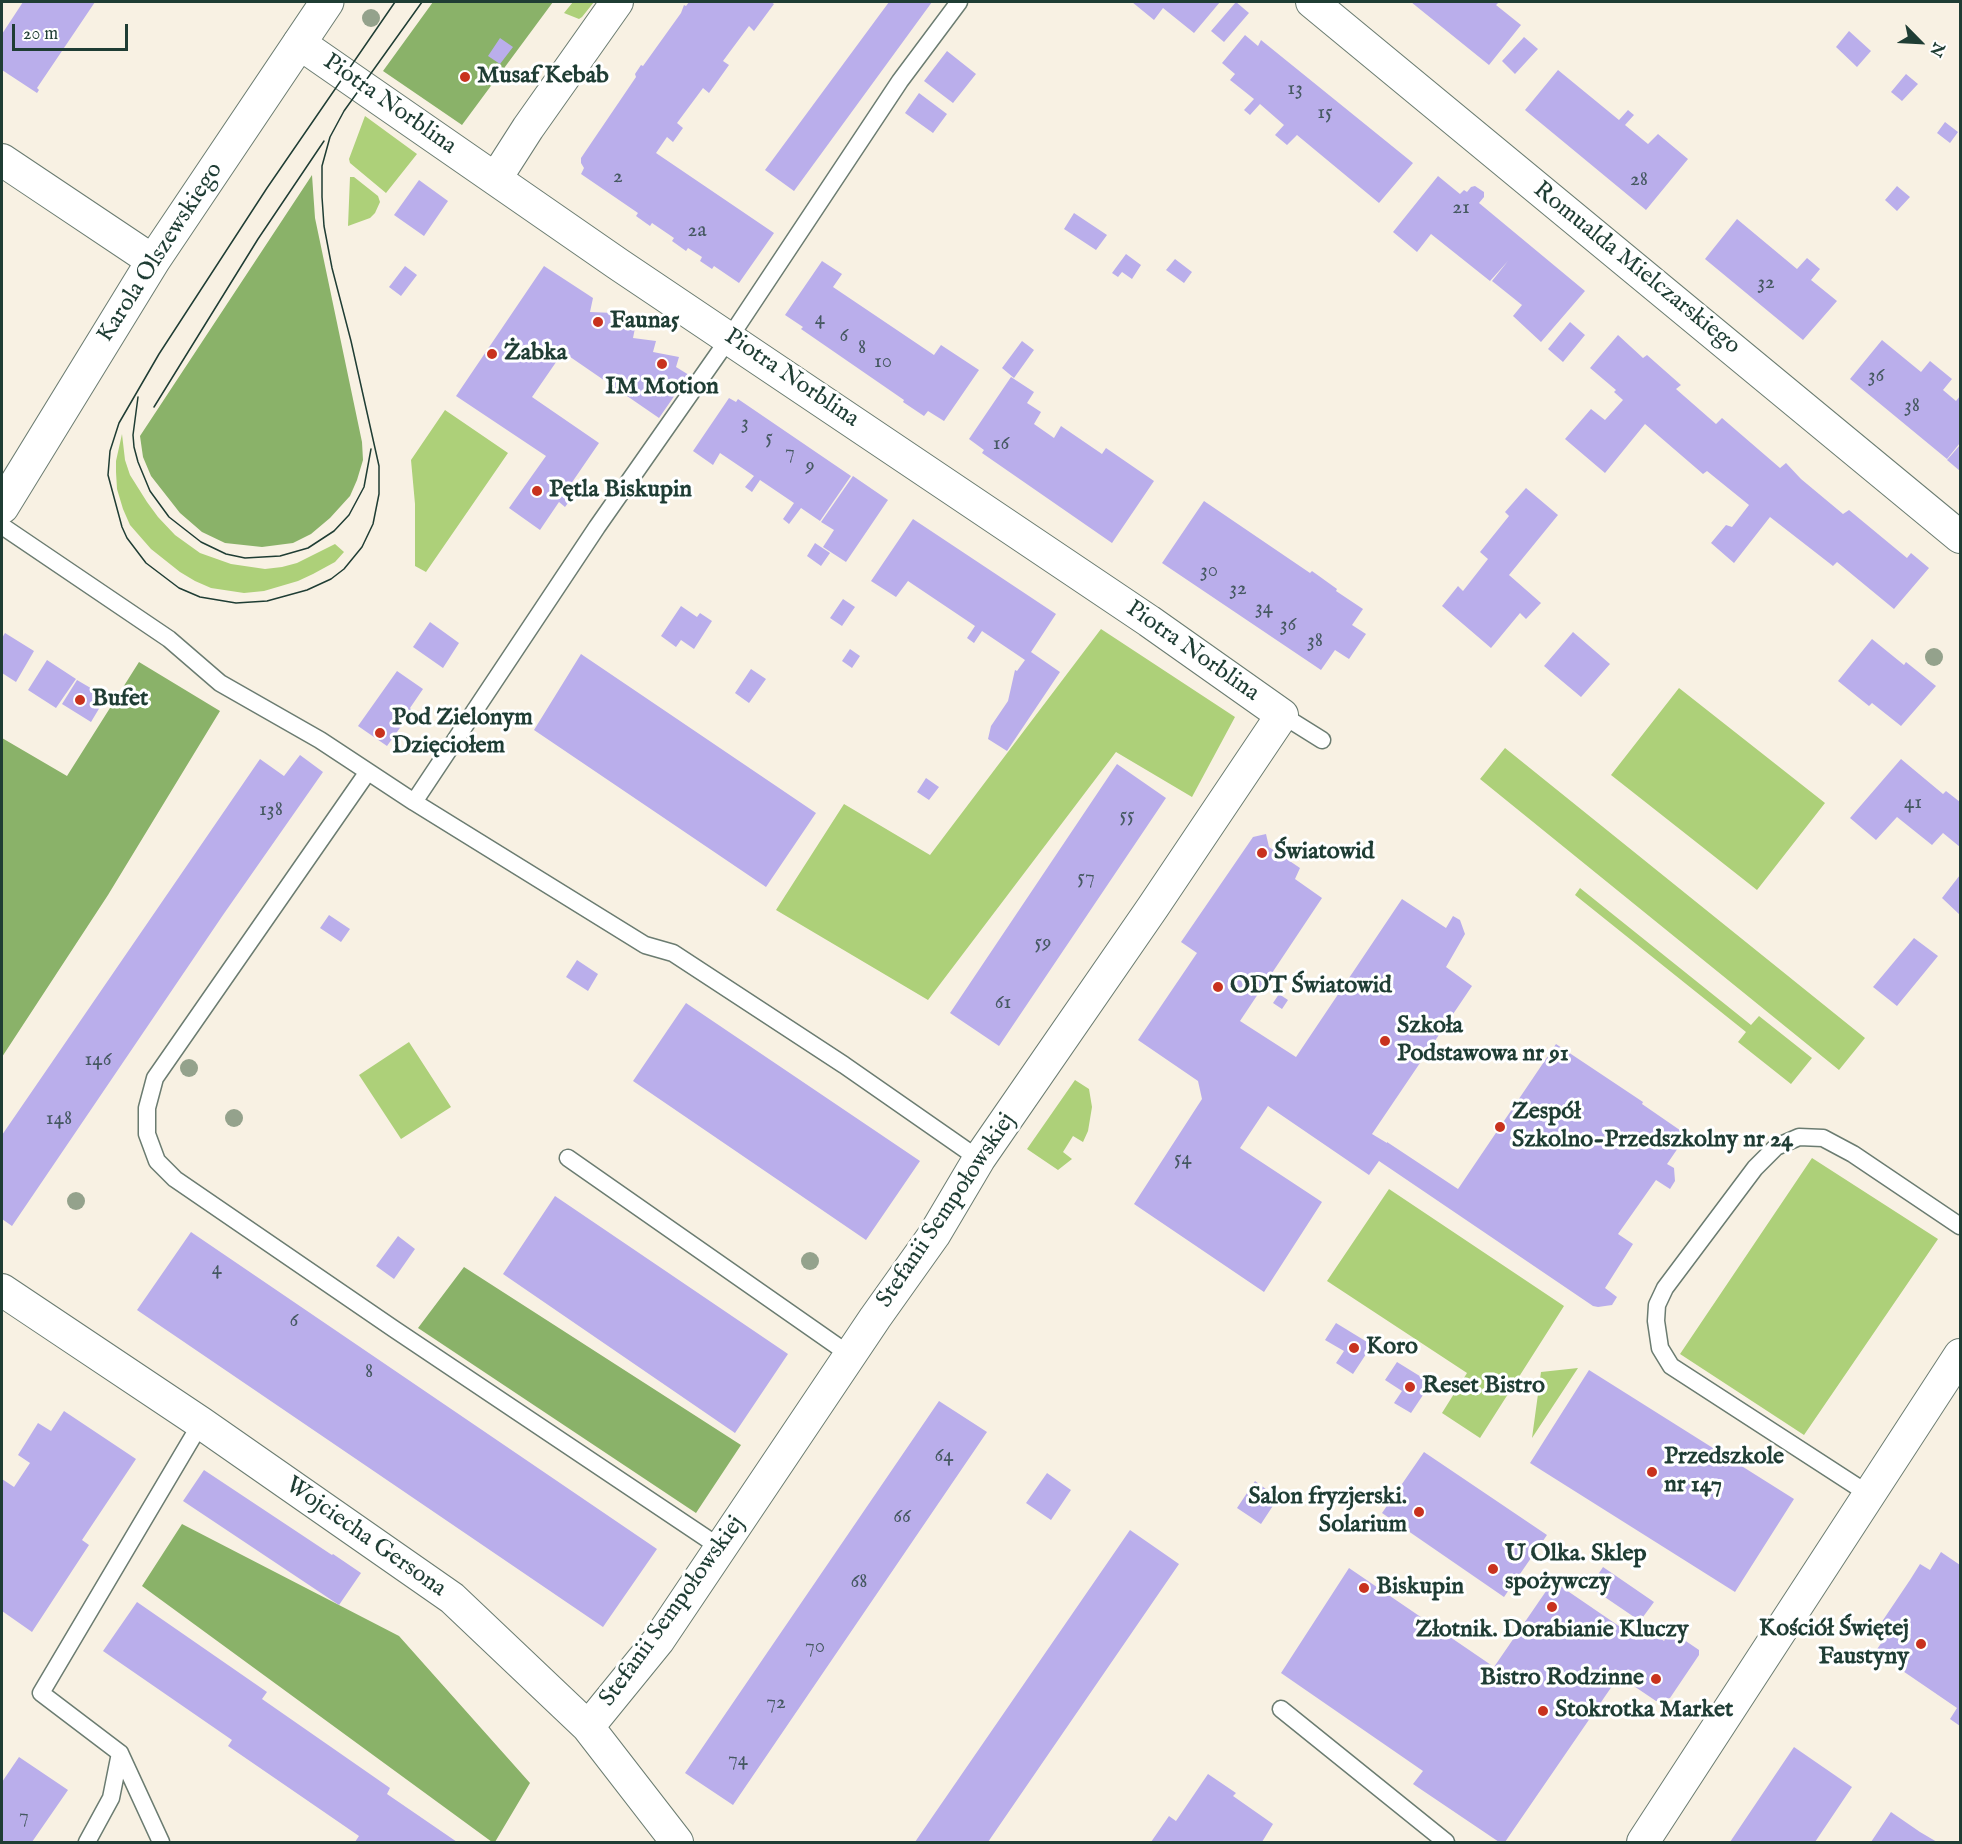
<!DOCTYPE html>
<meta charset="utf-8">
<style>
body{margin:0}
#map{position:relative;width:1962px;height:1844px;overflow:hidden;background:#f8f1e3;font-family:"IM FELL English",serif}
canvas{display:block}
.frame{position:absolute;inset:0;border:3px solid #1f3d34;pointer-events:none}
.north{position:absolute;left:1890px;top:12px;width:60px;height:60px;-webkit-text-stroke:4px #fff;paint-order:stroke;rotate:114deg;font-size:16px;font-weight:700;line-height:24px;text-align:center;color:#1f3d34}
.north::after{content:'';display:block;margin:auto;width:21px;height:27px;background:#1f3d34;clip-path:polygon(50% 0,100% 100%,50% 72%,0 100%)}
.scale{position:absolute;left:12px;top:24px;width:116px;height:27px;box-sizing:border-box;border:3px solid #1f3d34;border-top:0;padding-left:8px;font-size:18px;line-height:21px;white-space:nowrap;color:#1f3d34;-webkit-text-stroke:4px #fff;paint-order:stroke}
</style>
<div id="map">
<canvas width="1962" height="1844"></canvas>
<div class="frame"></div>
<div class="north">N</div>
<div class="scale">20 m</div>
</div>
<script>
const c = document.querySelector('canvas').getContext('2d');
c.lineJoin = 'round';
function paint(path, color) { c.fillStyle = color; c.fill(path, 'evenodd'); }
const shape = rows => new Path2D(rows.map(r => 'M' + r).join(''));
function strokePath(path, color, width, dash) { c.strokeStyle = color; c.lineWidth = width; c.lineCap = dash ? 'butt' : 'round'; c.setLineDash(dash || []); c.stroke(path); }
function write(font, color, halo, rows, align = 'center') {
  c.font = font + ' "IM FELL English",serif'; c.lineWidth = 6; c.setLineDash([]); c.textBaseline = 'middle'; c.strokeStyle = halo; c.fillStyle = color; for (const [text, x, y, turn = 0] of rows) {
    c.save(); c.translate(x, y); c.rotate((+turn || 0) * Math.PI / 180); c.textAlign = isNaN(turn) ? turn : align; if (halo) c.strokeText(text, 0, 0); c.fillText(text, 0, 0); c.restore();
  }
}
paint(shape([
 [573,2,594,2,582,17,579,19,564,13],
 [365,116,417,154,386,193,350,163,349,159],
 [350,177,354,177,378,196,380,202,375,213,370,218,348,226],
 [445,410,508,453,426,572,415,566,415,504,411,460],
 [122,434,125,460,130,475,147,502,158,517,175,535,200,553,231,564,265,569,282,567,297,563,335,544,344,552,335,562,313,574,298,581,264,591,244,593,211,588,195,581,180,572,151,549,130,525,123,509,117,489,116,472,116,461],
 [1101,629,1235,717,1192,797,1116,752,928,1000,776,910,844,804,930,855],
 [1679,688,1825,803,1757,890,1611,775],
 [1505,748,1865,1038,1839,1070,1480,779],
 [1580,888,1751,1025,1759,1016,1812,1058,1791,1084,1738,1042,1746,1032,1575,895],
 [409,1042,451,1107,401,1139,359,1075],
 [1075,1080,1089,1089,1092,1107,1088,1131,1083,1142,1073,1136,1063,1152,1072,1159,1058,1170,1027,1149],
 [1812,1158,1938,1239,1804,1435,1680,1354],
 [1389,1189,1564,1306,1480,1438,1442,1413,1467,1373,1327,1281],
 [1578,1368,1532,1438,1541,1372]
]), '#add079');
paint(shape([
 [433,2,553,2,462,125,383,71],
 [312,175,315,218,362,442,363,460,357,480,350,496,330,518,311,534,293,543,262,547,225,543,202,532,180,513,151,476,143,457,140,436],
 [139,662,220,711,108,895,2,1057,2,738,67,776],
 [464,1267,741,1445,696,1513,418,1328],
 [182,1524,399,1636,530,1783,495,1842,492,1842,142,1586]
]), '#8ab269');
paint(shape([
 [23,2,95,2,37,88,39,90,37,93,2,70,2,34],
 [689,2,771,2,774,4,754,31,749,26,723,61,729,65,709,93,703,88,677,123,683,128,673,142,667,137,656,153,774,233,739,283,714,266,712,269,700,261,702,257,688,248,686,251,672,241,674,238,652,223,650,226,636,216,638,213,581,174,584,168,581,163,581,158,636,77,635,74,641,65,643,66,681,13,684,5,686,6],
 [889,2,932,2,794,191,765,170],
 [1132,2,1220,2,1194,33,1163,8,1154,20],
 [1236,2,1249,13,1224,42,1211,31],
 [1411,2,1499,2,1496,5,1521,25,1489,65],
 [1849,31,1871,51,1857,67,1836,47],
 [1245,35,1258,46,1261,40,1413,163,1379,203,1297,135,1287,145,1275,135,1284,125,1260,104,1250,115,1244,110,1254,99,1230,80,1235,74,1222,63],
 [1524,37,1538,49,1515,74,1502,61],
 [500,38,513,47,500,64,488,56],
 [947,51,976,74,953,103,924,81],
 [1558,70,1619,120,1628,110,1634,115,1625,125,1648,144,1658,134,1688,159,1646,210,1525,110],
 [1906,74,1918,84,1902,101,1891,92],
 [919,93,947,114,933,133,905,113],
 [1945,122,1958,132,1950,143,1937,133],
 [1438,176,1460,194,1464,190,1467,192,1471,187,1475,186,1484,192,1484,197,1479,203,1585,291,1541,342,1513,316,1522,305,1492,281,1508,261,1490,281,1431,234,1417,252,1393,232],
 [419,180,448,201,424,236,394,215],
 [1897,186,1910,197,1897,211,1885,200],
 [1074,213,1107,235,1096,250,1064,229],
 [1737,219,1797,269,1807,258,1820,269,1811,280,1837,301,1803,340,1705,259],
 [1126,254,1141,265,1132,279,1122,272,1118,277,1112,273],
 [1175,259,1192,272,1184,283,1166,270],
 [822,261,842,274,833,287,934,355,941,345,979,370,944,421,928,411,924,416,903,402,904,400,801,329,803,327,785,315],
 [405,266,417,275,401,296,389,287],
 [544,266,593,298,590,312,614,313,612,324,635,328,633,338,656,341,653,352,679,357,676,367,689,375,659,418,563,352,532,397,599,443,564,494,571,499,565,507,559,502,540,530,509,508,546,456,456,396],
 [1570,322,1585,335,1563,362,1548,349],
 [1618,335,1643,358,1647,355,1681,385,1676,389,1716,424,1722,418,1780,468,1786,463,1801,479,1843,514,1849,510,1907,558,1911,553,1929,568,1894,609,1837,562,1833,566,1770,517,1734,563,1711,543,1726,525,1732,527,1749,505,1707,471,1703,474,1645,424,1605,473,1565,439,1591,409,1605,420,1623,400,1614,392,1616,390,1590,368],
 [1882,340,1921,372,1930,361,1952,379,1943,390,1956,401,1960,396,1960,443,1947,459,1850,379],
 [1022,341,1034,350,1014,378,1002,368],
 [1011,377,1034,392,1027,403,1041,412,1034,424,1054,438,1061,426,1102,454,1106,448,1154,481,1112,543,982,453,984,450,969,439],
 [729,398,736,402,738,399,851,476,820,521,801,508,789,524,783,519,794,503,760,480,752,492,745,487,754,476,720,453,713,465,693,451],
 [1960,445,1960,471,1947,460],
 [853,476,888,500,846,562,823,547,834,530,821,522],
 [1526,488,1558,515,1509,575,1541,603,1526,619,1520,613,1491,648,1442,606,1458,586,1463,591,1488,559,1480,552,1509,516,1505,512],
 [1204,501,1310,573,1312,571,1337,589,1336,591,1363,609,1352,625,1366,634,1349,659,1335,650,1321,670,1162,563],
 [913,519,1056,614,1031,652,1060,672,1007,751,988,739,991,726,1008,701,1015,670,1017,671,1025,660,982,631,974,643,967,638,975,626,908,581,896,597,871,581],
 [815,543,830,553,821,566,807,556],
 [843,599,855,607,842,626,830,618],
 [681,606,697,617,700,613,712,621,694,649,681,640,676,647,661,636],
 [430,622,459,643,443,668,413,647],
 [1573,632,1610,664,1581,697,1544,666],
 [5,633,34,651,16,682,2,673,2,638],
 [1872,639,1904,665,1906,662,1936,686,1901,726,1872,703,1869,706,1838,681],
 [850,649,860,656,852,668,842,661],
 [581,654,816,813,766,887,534,730],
 [47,660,76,679,56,708,28,690],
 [751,669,766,679,749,703,735,693],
 [397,671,423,689,410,708,412,711,387,746,358,726],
 [77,680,106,697,91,722,62,704],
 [300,755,323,772,223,915,12,1226,2,1219,2,1135,260,759,284,776],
 [1901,759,1943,794,1946,791,1960,802,1960,847,1943,833,1932,845,1897,817,1876,840,1850,818],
 [1117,764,1166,798,999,1046,950,1013],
 [926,778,939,787,929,800,917,792],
 [1266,834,1269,847,1300,868,1295,879,1322,898,1240,1021,1296,1057,1402,899,1446,928,1453,916,1460,920,1465,934,1446,967,1472,986,1372,1134,1387,1143,1387,1142,1458,1189,1556,1044,1643,1102,1642,1104,1687,1135,1667,1164,1674,1168,1675,1181,1670,1189,1656,1180,1618,1234,1633,1244,1605,1288,1617,1297,1612,1305,1598,1307,1593,1306,1379,1161,1369,1175,1268,1106,1240,1148,1322,1202,1264,1292,1134,1204,1202,1099,1198,1081,1138,1040,1197,953,1181,942,1253,837],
 [1960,875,1960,915,1942,898],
 [329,915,350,929,341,942,320,928],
 [1914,938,1938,956,1897,1006,1873,987],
 [577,960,598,974,588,991,566,977],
 [1279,994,1288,1000,1282,1009,1273,1003],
 [686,1003,920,1161,866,1240,633,1081],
 [555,1196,788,1354,735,1433,503,1274],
 [191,1232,657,1549,603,1627,137,1310],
 [398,1236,415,1249,394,1279,376,1266],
 [1336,1323,1372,1345,1353,1374,1336,1363,1344,1351,1325,1340],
 [1397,1362,1431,1383,1411,1413,1394,1403,1402,1391,1385,1380],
 [1589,1370,1794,1499,1735,1592,1530,1463],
 [939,1401,987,1432,733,1805,685,1773],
 [64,1411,136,1459,82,1540,89,1545,32,1632,2,1611,2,1479,14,1487,30,1463,18,1455,38,1423,51,1431],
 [1424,1452,1547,1535,1504,1597,1382,1513],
 [204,1470,332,1555,333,1554,361,1573,339,1605,183,1501],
 [1047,1473,1071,1490,1051,1520,1026,1503],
 [1255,1481,1278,1498,1261,1524,1237,1508],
 [1130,1530,1179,1564,988,1842,915,1842],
 [1941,1552,1960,1565,1960,1726,1950,1719,1957,1708,1875,1652,1887,1635,1877,1629,1910,1580,1920,1564,1930,1570],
 [1603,1567,1654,1602,1640,1621,1590,1587],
 [1349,1568,1494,1667,1553,1581,1632,1635,1640,1624,1664,1641,1671,1631,1699,1650,1699,1655,1670,1698,1656,1701,1619,1676,1505,1842,1499,1842,1413,1784,1423,1771,1281,1673],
 [137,1602,267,1692,262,1699,390,1788,387,1794,457,1842,355,1842,359,1836,228,1746,232,1740,103,1651],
 [1794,1747,1852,1787,1815,1842,1730,1842],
 [19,1757,68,1790,32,1842,2,1842,2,1782],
 [1208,1774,1236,1793,1233,1796,1273,1824,1262,1842,1151,1842,1169,1816,1176,1821],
 [1891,1812,1920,1832,1937,1842,1871,1842]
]), '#baaeeb');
const service = shape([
 [2,526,169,639,220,683,320,740,414,802,645,945,673,953,844,1065,979,1159],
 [1282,715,1322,740],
 [367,773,155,1078,147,1108,147,1134,157,1161,175,1179,394,1329,721,1548],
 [414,802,597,527,730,337,900,81,959,2],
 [568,1158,850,1355],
 [1870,1495,1671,1366,1660,1348,1656,1321,1657,1305,1665,1288,1755,1168,1776,1147,1799,1137,1823,1138,1853,1154,1960,1226],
 [1281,1709,1446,1842],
 [120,1753,161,1842],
 [87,1842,111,1798,120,1753,41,1693,201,1423]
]);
const minor = shape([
 [1312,2,1960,537],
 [299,43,618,264,1149,621,1282,715,1153,907,979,1159,934,1235,875,1318,658,1641,588,1727],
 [2,160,153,261],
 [496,178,528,128,617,2],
 [2,1290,201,1423,452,1598,588,1727,677,1842],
 [1643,1842,1960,1355]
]);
const tertiary = shape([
 [2,507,153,261,327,2]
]);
strokePath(service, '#6b7c71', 19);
strokePath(minor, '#6b7c71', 34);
strokePath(tertiary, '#6b7c71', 35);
strokePath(service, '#fff', 16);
strokePath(minor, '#fff', 32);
strokePath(tertiary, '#fff', 33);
strokePath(shape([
 [395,2,267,188,159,354,119,423,110,451,108,475,122,527,127,538,146,563,179,588,200,597,236,603,267,601,307,590,331,579,344,569,362,547,373,524,379,494,379,466,351,341,332,268,324,226,322,197,322,166,330,137,344,111,422,2],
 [138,397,133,435,134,447,138,462,150,491,169,517,201,542,226,554,245,558,280,556,308,548,334,531,349,515,364,487,371,449],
 [154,407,258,239,324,141]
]), '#1f3d34', 1.5);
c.fillStyle = '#94a28c';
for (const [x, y] of [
 [371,18],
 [1934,657],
 [189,1068],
 [234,1118],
 [76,1201],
 [810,1261]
]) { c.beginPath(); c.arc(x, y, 9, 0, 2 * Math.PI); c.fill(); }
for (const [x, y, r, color] of [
 [465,77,6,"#c8321e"],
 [598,322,6,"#c8321e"],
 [492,354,6,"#c8321e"],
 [662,364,6,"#c8321e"],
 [537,491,6,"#c8321e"],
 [80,700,6,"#c8321e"],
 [380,733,6,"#c8321e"],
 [1262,853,6,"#c8321e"],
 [1218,987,6,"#c8321e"],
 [1385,1041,6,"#c8321e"],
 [1500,1127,6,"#c8321e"],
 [1354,1348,6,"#c8321e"],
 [1410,1387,6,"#c8321e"],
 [1652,1472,6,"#c8321e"],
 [1419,1512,6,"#c8321e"],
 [1493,1569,6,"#c8321e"],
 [1364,1588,6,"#c8321e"],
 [1552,1607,6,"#c8321e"],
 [1921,1644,6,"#c8321e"],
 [1656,1679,6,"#c8321e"],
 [1543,1711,6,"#c8321e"]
]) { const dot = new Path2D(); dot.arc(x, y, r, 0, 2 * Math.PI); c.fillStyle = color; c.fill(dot); strokePath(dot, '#fff', 2); }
write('21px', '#465962', null, [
 ["13",1295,90],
 ["15",1325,114],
 ["2",618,178],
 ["28",1639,181],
 ["21",1461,209],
 ["2a",697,232],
 ["32",1766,284],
 ["4",820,320],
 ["6",844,337],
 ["8",862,349],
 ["10",883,363],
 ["36",1876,377],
 ["38",1912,407],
 ["3",745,424],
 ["5",769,439],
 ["16",1001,445],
 ["7",790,454],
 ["9",810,467],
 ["30",1209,572],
 ["32",1238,590],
 ["34",1264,609],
 ["36",1288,626],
 ["38",1315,642],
 ["41",1913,804],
 ["138",271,811],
 ["55",1127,817],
 ["57",1086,879],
 ["59",1043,944],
 ["61",1003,1004],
 ["146",98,1061],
 ["148",59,1120],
 ["54",1183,1160],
 ["4",217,1270],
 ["6",294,1322],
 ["8",369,1373],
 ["64",944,1457],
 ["66",902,1518],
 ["68",859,1583],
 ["70",815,1648],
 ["72",776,1704],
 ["74",738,1761],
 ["7",24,1818]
]);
write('bold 24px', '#1f3d34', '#fff', [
 ["Musaf Kebab",477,77],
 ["Fauna5",610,322],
 ["Żabka",504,354],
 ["IM Motion",662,388,"center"],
 ["Pętla Biskupin",549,491],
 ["Bufet",92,700],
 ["Pod Zielonym",392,719],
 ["Dzięciołem",392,747],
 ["Światowid",1274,853],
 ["ODT Światowid",1230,987],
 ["Szkoła",1397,1027],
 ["Podstawowa nr 91",1397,1055],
 ["Zespół",1512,1113],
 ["Szkolno-Przedszkolny nr 24",1512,1141],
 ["Koro",1366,1348],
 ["Reset Bistro",1422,1387],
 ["Przedszkole",1664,1458],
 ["nr 147",1664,1486],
 ["Salon fryzjerski.",1407,1498,"right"],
 ["Solarium",1407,1526,"right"],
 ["U Olka. Sklep",1505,1555],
 ["spożywczy",1505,1583],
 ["Biskupin",1376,1588],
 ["Kościół Świętej",1909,1630,"right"],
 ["Faustyny",1909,1658,"right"],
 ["Złotnik. Dorabianie Kluczy",1552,1631,"center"],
 ["Bistro Rodzinne",1644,1679,"right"],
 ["Stokrotka Market",1555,1711]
], 'left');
write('24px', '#1f3d34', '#fff', [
 ["Piotra Norblina",389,105,35],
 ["Karola Olszewskiego",161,253,-57],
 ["Romualda Mielczarskiego",1636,269,39],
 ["Piotra Norblina",791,379,34],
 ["Piotra Norblina",1192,652,35],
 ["Stefanii Sempołowskiej",947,1211,-56],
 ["Wojciecha Gersona",365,1538,35],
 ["Stefanii Sempołowskiej",673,1612,-54]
]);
</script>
